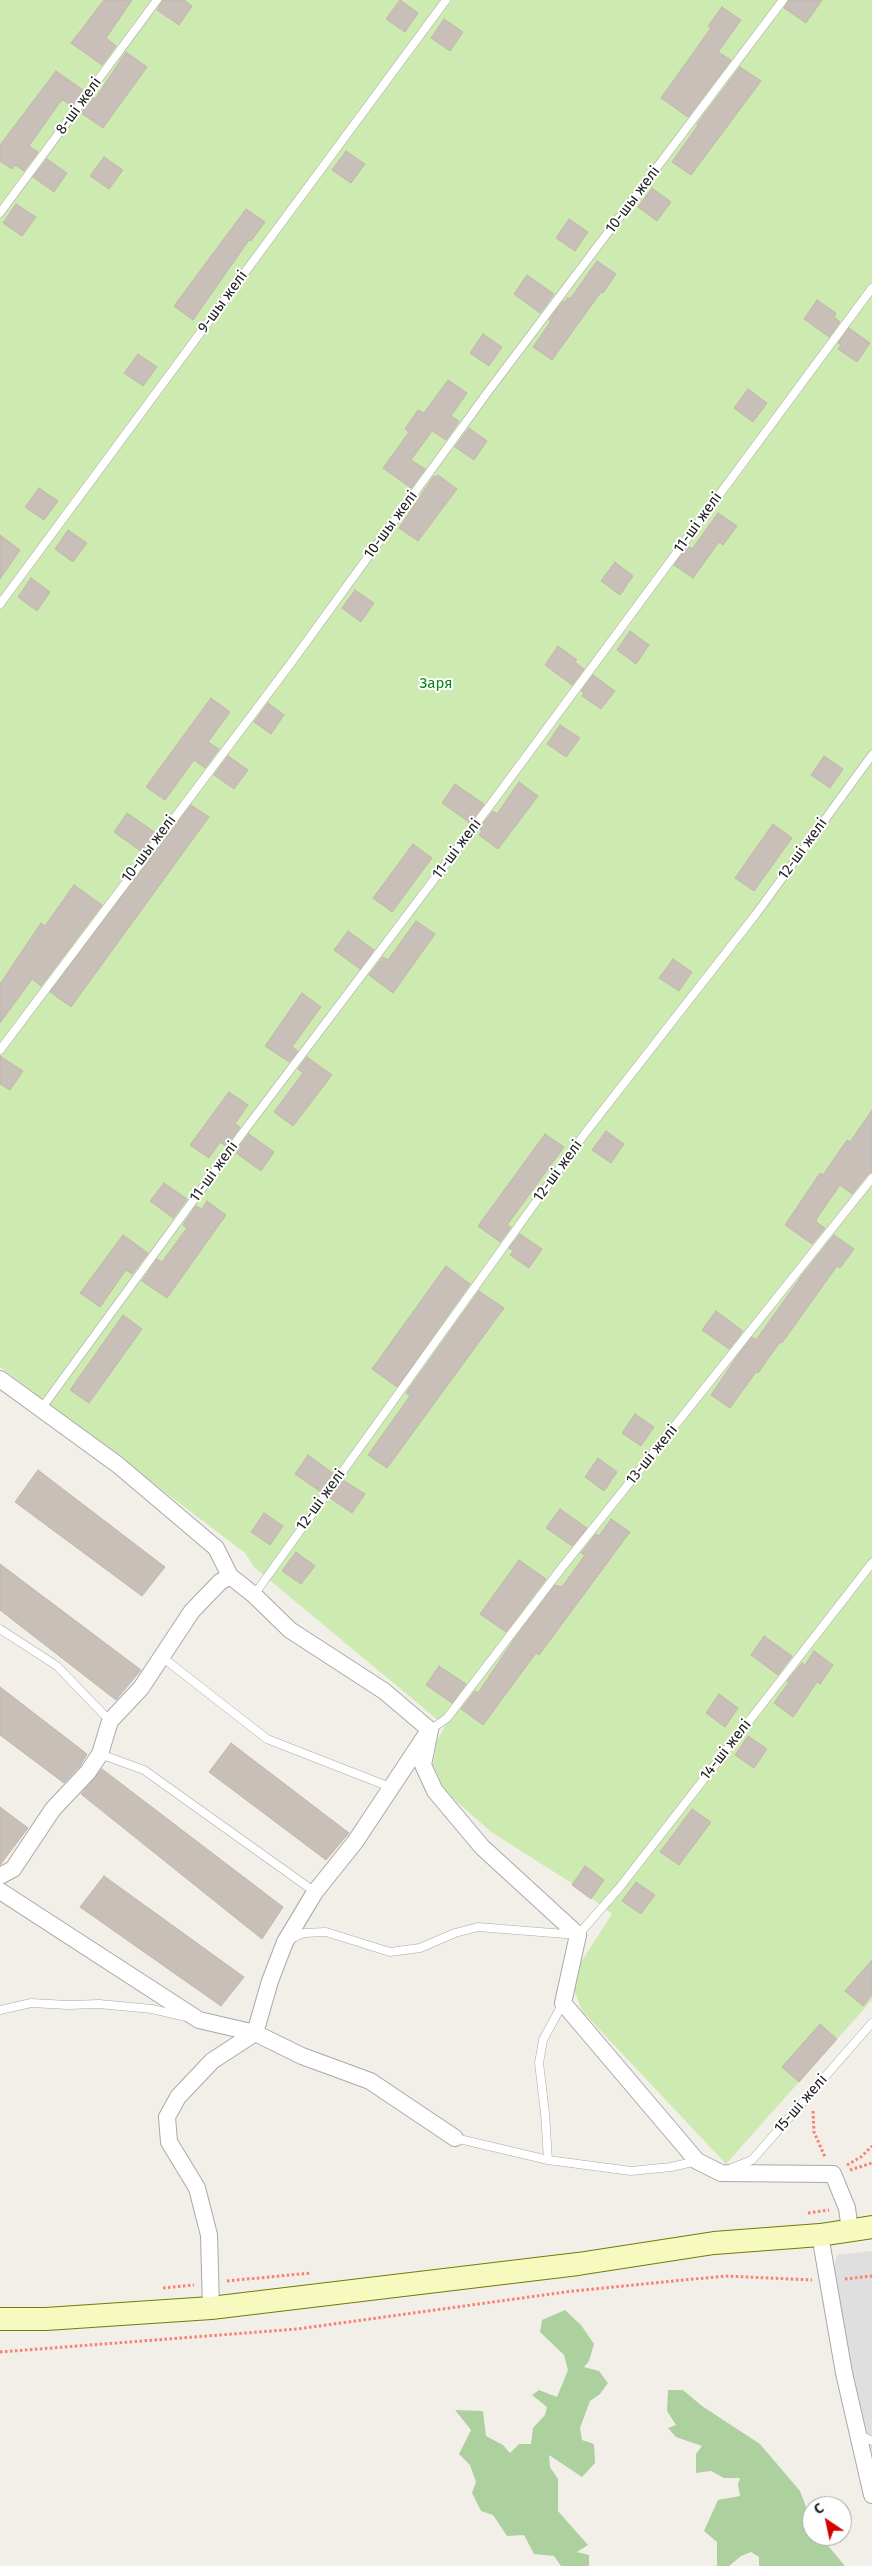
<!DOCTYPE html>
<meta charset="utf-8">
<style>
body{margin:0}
#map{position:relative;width:872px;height:2566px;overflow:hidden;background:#f2efe9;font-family:"Fira Sans",sans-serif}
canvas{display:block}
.north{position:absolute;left:802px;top:2496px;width:50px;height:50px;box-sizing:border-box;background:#fff;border:1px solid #a7a7a7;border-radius:50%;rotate:326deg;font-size:14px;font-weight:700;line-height:20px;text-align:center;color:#222}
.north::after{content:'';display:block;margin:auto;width:18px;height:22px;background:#d40000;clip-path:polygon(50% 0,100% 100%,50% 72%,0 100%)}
</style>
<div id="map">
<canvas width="872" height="2566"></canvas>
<div class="north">С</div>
</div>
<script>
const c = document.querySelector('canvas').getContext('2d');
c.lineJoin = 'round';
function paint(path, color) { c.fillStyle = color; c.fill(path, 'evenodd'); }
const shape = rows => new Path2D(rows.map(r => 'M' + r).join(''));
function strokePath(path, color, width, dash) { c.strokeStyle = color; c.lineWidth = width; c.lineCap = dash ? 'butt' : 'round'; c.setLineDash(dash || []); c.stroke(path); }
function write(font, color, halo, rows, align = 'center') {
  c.font = font + ' "Fira Sans",sans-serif'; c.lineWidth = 4; c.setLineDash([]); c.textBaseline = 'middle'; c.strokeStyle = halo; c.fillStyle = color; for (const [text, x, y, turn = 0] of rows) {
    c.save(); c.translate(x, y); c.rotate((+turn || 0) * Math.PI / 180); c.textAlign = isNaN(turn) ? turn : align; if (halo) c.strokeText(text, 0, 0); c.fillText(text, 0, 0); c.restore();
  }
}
paint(shape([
 [872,2251,872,2453,851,2365,834,2267,837,2255]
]), '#e0dfdf');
paint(shape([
 [0,0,872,0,872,2000,726,2164,582,2011,570,1979,612,1914,573,1884,491,1832,446,1792,433,1765,437,1741,445,1726,254,1567,245,1553,0,1367]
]), '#cdebb0');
paint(shape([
 [565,2310,581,2325,594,2344,589,2361,584,2367,599,2371,608,2383,600,2394,590,2401,580,2428,582,2440,594,2444,595,2463,582,2477,549,2455,550,2467,558,2479,558,2511,588,2545,577,2552,589,2555,589,2566,561,2566,554,2556,534,2554,524,2535,507,2536,493,2515,481,2511,472,2493,476,2482,470,2465,459,2454,471,2430,455,2410,483,2411,486,2436,503,2445,510,2453,519,2444,531,2444,533,2428,545,2415,547,2407,532,2395,539,2390,557,2397,568,2370,564,2355,540,2332,542,2320],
 [668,2390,683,2390,702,2406,760,2444,800,2491,812,2523,812,2536,820,2536,845,2566,759,2566,759,2557,751,2552,741,2556,729,2566,717,2566,717,2542,704,2531,718,2500,740,2496,738,2484,740,2478,724,2478,711,2471,696,2473,696,2454,702,2446,676,2437,668,2428,676,2425,667,2411]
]), '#add19e');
const building = shape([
 [104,0,132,0,106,38,116,46,102,65,71,43,104,0],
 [163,0,184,0,192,6,179,25,157,10,163,0],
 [400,0,418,13,405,32,386,19,400,0],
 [789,0,822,0,806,23,784,8,789,0],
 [722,7,741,20,718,52,731,60,688,117,661,98,711,28,708,26,722,7],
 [444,19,463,32,450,51,431,38,444,19],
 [126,52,147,67,103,128,81,113,93,97,95,99,126,52],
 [740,67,761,81,691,175,672,162,698,125,697,124,740,67],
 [56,71,83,90,72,106,63,100,60,102,29,146,38,152,24,171,15,165,12,169,0,161,0,145,56,71],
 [346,151,365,164,351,183,332,170,346,151],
 [104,157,123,170,109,189,90,176,104,157],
 [47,159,67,173,54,192,33,177,47,159],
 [652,188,671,202,657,221,638,207,652,188],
 [16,204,36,217,22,236,3,223,16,204],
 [246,209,265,222,251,241,249,240,193,320,174,306,246,209],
 [569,219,588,232,575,251,556,238,569,219],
 [597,261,616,274,603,293,601,292,552,360,533,347,551,321,549,320,563,301,565,302,568,297,570,299,597,261],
 [527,275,554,294,540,313,514,294,527,275],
 [817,300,836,313,834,317,840,322,829,337,804,319,817,300],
 [849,328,870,343,857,362,838,349,841,345,838,343,849,328],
 [483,334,502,347,489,366,470,353,483,334],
 [138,354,157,367,143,386,124,373,138,354],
 [448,380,467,393,451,416,459,421,446,440,432,431,411,460,425,469,411,488,383,468,409,432,405,429,418,410,424,413,448,380],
 [748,389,767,403,753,422,734,408,748,389],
 [469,428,487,441,474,460,455,447,469,428],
 [438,475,457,489,418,541,399,528,434,476,437,477,438,475],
 [39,488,58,501,44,520,25,507,39,488],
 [718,513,737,526,723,545,719,542,693,578,674,565,688,546,692,549,718,513],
 [68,530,87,543,73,562,55,549,68,530],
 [0,535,20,550,0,579,0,535],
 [615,562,633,576,620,595,601,581,615,562],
 [31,578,50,592,37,611,18,597,31,578],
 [355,590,374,603,361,622,342,608,355,590],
 [630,631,649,645,636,664,617,650,630,631],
 [558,646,577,660,575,662,584,669,572,685,545,665,558,646],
 [593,675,615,691,601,709,582,696,584,693,581,691,593,675],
 [211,698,230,712,208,742,219,749,205,768,194,760,165,800,146,787,211,698],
 [268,703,284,715,271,734,254,722,268,703],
 [560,725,580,738,566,757,547,744,560,725],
 [228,756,248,770,234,789,214,775,228,756],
 [824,756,843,769,830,788,811,775,824,756],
 [519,782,538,796,498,849,479,835,482,831,479,829,493,811,497,814,519,782],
 [455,784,484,804,470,823,442,803,455,784],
 [191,805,209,817,71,1007,50,992,191,805],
 [127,813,156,833,142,852,114,832,127,813],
 [773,824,792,838,754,891,735,878,773,824],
 [413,844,432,858,392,912,373,898,413,844],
 [74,885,102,905,41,986,32,979,0,1023,0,984,41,923,45,926,74,885],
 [416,921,435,934,393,993,369,975,383,957,388,960,416,921],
 [348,931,374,950,360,969,334,950,348,931],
 [673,959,692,972,679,991,659,978,673,959],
 [302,993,321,1007,292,1047,298,1051,289,1062,265,1046,302,993],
 [0,1056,23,1071,10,1090,0,1084,0,1056],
 [307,1057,332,1075,293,1126,274,1112,303,1073,298,1069,307,1057],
 [229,1092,248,1105,235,1124,240,1127,226,1146,220,1142,209,1158,190,1145,229,1092],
 [872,1110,872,1172,868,1174,852,1194,840,1185,817,1218,816,1222,825,1228,812,1244,785,1225,820,1173,823,1175,847,1140,850,1142,872,1110],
 [606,1131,624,1144,611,1163,592,1150,606,1131],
 [249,1134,274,1152,261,1171,235,1152,249,1134],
 [545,1134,564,1147,507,1225,511,1227,500,1242,478,1226,545,1134],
 [164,1183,187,1199,173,1218,150,1201,164,1183],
 [207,1201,226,1215,167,1298,142,1281,157,1259,162,1262,187,1228,183,1225,196,1206,202,1209,207,1201],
 [520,1234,542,1249,529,1268,510,1255,513,1251,509,1248,520,1234],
 [123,1235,148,1253,132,1274,126,1270,100,1307,80,1293,123,1235],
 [834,1235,854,1249,840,1268,837,1266,782,1343,780,1342,758,1373,756,1372,730,1408,711,1395,738,1355,752,1337,756,1340,803,1274,834,1235],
 [446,1266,470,1284,397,1387,372,1369,446,1266],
 [479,1291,504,1308,387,1468,368,1455,410,1396,406,1393,479,1291],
 [716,1311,743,1331,729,1349,702,1330,716,1311],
 [123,1315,142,1329,89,1403,70,1390,123,1315],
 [635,1414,654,1427,641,1446,622,1433,635,1414],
 [308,1455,334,1474,321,1492,295,1474,308,1455],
 [598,1458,617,1472,604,1491,585,1477,598,1458],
 [38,1470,165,1567,142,1596,15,1502,38,1470],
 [343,1480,365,1494,352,1513,330,1498,343,1480],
 [560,1509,587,1528,572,1546,546,1528,560,1509],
 [264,1513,283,1526,270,1545,251,1532,264,1513],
 [611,1519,630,1532,539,1655,536,1653,483,1725,461,1709,475,1691,478,1693,515,1638,555,1585,562,1587,585,1555,581,1553,596,1534,599,1536,611,1519],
 [296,1552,315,1566,301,1584,282,1571,296,1552],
 [519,1560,546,1579,506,1632,480,1614,519,1560],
 [0,1564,141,1670,116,1700,0,1610,0,1564],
 [764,1636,792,1656,778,1675,751,1655,764,1636],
 [814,1651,833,1665,820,1684,817,1682,793,1717,774,1703,789,1682,787,1681,802,1663,805,1665,814,1651],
 [439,1666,466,1684,452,1703,426,1685,439,1666],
 [0,1687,87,1754,80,1766,64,1783,0,1735,0,1687],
 [719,1694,738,1708,725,1727,706,1713,719,1694],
 [748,1736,767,1749,754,1768,735,1755,748,1736],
 [231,1743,349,1833,326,1860,209,1772,231,1743],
 [102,1769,283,1907,262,1939,81,1794,102,1769],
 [0,1807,28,1828,0,1865,0,1807],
 [692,1809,711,1822,679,1865,660,1852,692,1809],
 [585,1866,604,1880,591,1899,572,1885,585,1866],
 [104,1876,244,1977,221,2006,80,1907,104,1876],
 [636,1882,655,1895,641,1914,622,1901,636,1882],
 [872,1960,872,1995,863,2006,845,1991,872,1960],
 [820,2024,837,2039,799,2082,782,2067,820,2024]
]);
paint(building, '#c7bfb8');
strokePath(building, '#c4b6ab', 1);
const lane = shape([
 [0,213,157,0],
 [0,604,446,0],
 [0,1050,291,663,487,393,783,0],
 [41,1409,241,1135,494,800,872,288],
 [254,1595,586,1132,756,914,872,755],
 [0,1629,57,1666,110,1721],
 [162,1657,267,1739,390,1787],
 [430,1730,447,1718,560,1570,872,1178],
 [100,1754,144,1770,315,1892],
 [289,1940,304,1933,326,1932,390,1952,420,1948,455,1933,478,1927,578,1935,620,1887,872,1563],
 [0,2010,31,2003,68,2005,99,2004,152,2009,186,2017],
 [455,2138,548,2160,631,2171,671,2167,697,2161],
 [548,2160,545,2113,539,2063,543,2040,563,2003],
 [732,2168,752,2160,872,2023],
 [860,2435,872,2441]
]);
const street = shape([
 [0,1379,118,1465,216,1548,230,1576,254,1595,290,1630,384,1691,430,1730,423,1765,435,1791,482,1847,578,1935,563,2003,697,2161,721,2173,833,2174,847,2208,850,2231],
 [0,1876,13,1869,53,1809,88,1772,100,1754,110,1721,141,1688,192,1611,220,1582,230,1576],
 [0,1891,199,2020,255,2033,302,2056,370,2081,455,2138],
 [820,2235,844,2373,872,2495],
 [211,2308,209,2235,197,2188,169,2142,167,2117,178,2097,212,2061,255,2033,270,1981,285,1942,315,1892,355,1842,426,1735]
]);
const secondary = shape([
 [0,2319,46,2319,211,2308,578,2264,714,2243,820,2235,872,2227]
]);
strokePath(lane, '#a9a9a9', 9);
strokePath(street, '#a9a9a9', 18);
strokePath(secondary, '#707d05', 24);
strokePath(shape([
 [813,2111,814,2132,825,2157],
 [847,2165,861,2157,872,2146],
 [850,2170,872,2163],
 [808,2213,829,2210],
 [845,2279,872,2276],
 [227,2281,311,2273],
 [163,2288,194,2285],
 [0,2352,297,2329,573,2291,725,2276,812,2280]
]), '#fa8072', 3, [2.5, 2.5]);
strokePath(lane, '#fff', 8);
strokePath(street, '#fff', 16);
strokePath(secondary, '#f7fabf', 22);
write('15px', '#222', '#fff', [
 ["8-ші желі",79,106,-54],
 ["10-шы желі",633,200,-53],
 ["9-шы желі",223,302,-54],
 ["11-ші желі",698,523,-54],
 ["10-шы желі",391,525,-54],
 ["10-шы желі",149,849,-53],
 ["11-ші желі",457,849,-53],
 ["12-ші желі",803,849,-54],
 ["12-ші желі",558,1171,-54],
 ["11-ші желі",214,1172,-54],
 ["13-ші желі",652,1455,-51],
 ["12-ші желі",321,1500,-54],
 ["14-ші желі",726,1750,-52],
 ["15-ші желі",801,2104,-49]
]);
write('15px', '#0c8416', '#fff', [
 ["Заря",436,684]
]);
</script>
